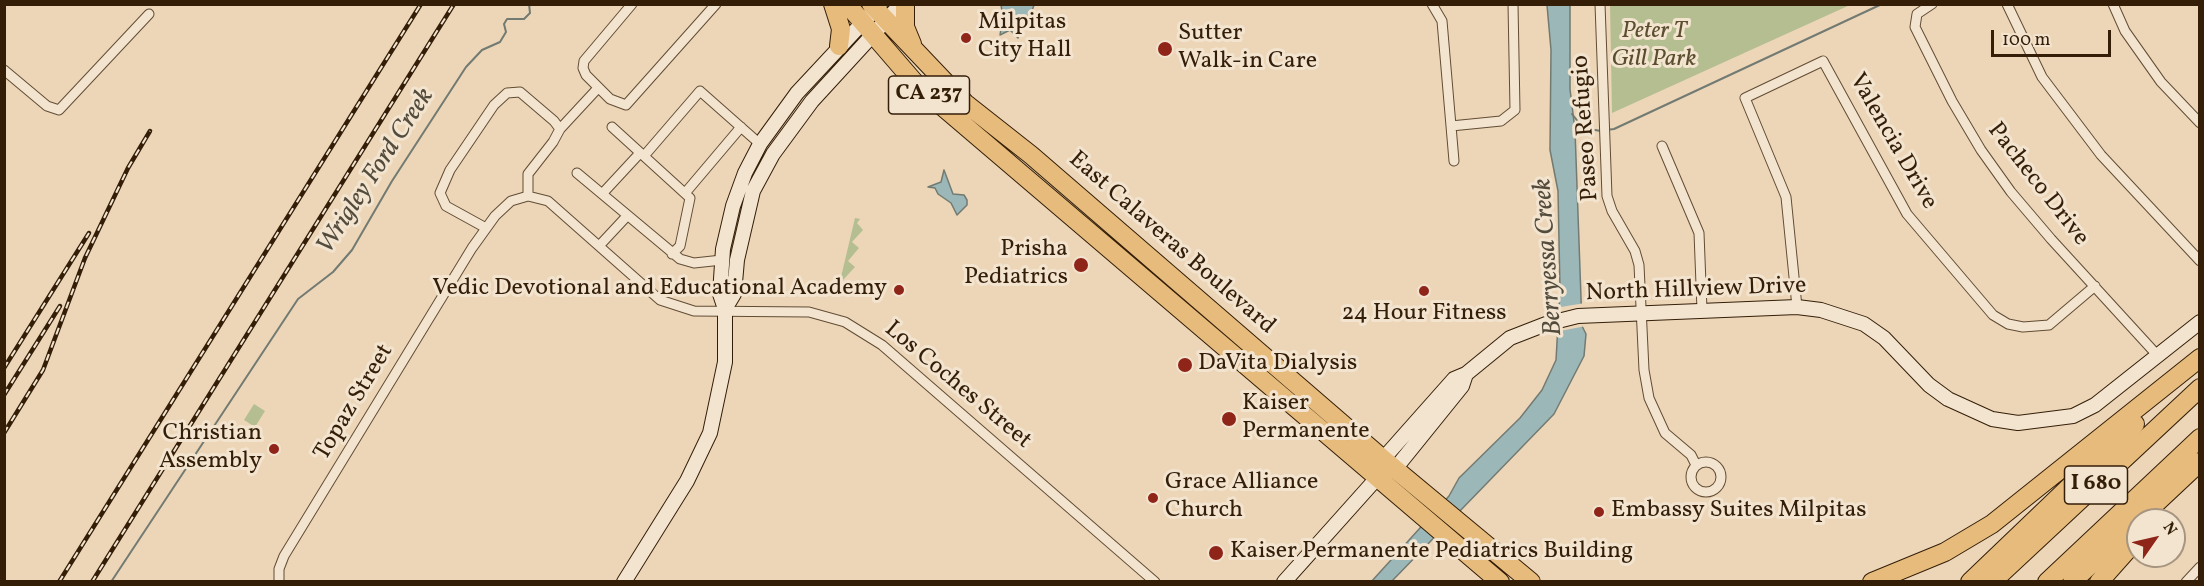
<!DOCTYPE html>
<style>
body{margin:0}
#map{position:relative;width:2204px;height:586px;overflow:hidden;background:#ecd6b7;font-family:Vollkorn,serif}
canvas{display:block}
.frame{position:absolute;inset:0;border:6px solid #341e08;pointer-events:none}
.north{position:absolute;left:2126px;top:508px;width:60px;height:60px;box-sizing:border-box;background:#f3e4d0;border:2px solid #a79580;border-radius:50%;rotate:56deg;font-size:16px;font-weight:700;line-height:24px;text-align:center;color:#341e08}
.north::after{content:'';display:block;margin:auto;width:21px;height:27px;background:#8f2418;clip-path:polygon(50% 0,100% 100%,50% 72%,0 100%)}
.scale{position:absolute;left:1991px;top:30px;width:120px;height:27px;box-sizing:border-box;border:3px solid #341e08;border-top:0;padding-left:8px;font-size:18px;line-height:21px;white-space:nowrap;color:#341e08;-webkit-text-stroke:4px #f3e4d0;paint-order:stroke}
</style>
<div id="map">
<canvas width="2204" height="586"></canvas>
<div class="frame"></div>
<div class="north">N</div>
<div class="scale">100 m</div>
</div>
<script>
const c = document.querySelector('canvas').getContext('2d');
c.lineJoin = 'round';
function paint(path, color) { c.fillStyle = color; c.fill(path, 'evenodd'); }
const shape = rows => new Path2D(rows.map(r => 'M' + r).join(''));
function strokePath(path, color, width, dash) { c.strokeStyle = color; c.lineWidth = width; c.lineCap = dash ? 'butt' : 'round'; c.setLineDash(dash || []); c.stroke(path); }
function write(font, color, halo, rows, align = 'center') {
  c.font = font + ' Vollkorn,serif'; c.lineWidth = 6; c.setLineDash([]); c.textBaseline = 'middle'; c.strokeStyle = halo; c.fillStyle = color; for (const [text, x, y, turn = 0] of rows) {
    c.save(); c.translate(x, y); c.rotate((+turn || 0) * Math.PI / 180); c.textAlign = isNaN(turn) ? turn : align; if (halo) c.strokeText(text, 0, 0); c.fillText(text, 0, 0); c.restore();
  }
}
paint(shape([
 [1610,4,1850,4,1850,5,1612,113],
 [855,218,860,219,857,223,863,230,852,242,859,248,848,261,855,267,843,280,841,277],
 [254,404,265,411,255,427,244,420]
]), '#b4be91');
const water = shape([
 [1001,5,1034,5,1032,11,1022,22,1018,38,1010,30,1000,35,1003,17,1001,5],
 [1547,5,1570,5,1570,89,1575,130,1582,326,1586,334,1584,356,1554,414,1392,581,1371,582,1449,496,1459,478,1520,418,1542,390,1556,360,1560,290,1558,191,1550,150,1551,50,1547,5],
 [944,170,953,194,964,195,967,200,967,205,957,215,951,203,938,194,935,188,928,187,941,182,944,170]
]);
paint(water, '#9cb7b8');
strokePath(water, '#727a72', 1.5);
paint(shape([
 [1585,303,1586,326,1555,332,1555,308]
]), '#ecd6b7');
strokePath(shape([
 [1572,114,1583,128,1601,131],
 [1606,130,1614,129,1882,4],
 [111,582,298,299,333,272,352,250,392,181,466,67,482,50,500,42,506,32,504,24,507,19,524,19,530,13,529,4]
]), '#727a72', 2);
const street = shape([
 [632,4,584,61,583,68,586,75,610,99,626,105,716,4],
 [1432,4,1442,21,1454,161],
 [1600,4,1607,196,1612,211,1635,251,1639,265,1644,370,1649,398,1665,433,1691,455,1696,465],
 [1932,4,1917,14,1915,27,1952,101,1981,150,2011,192,2051,239,2158,356],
 [2007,4,2042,77,2101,155,2200,261],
 [2113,4,2125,31,2161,82,2200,123],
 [4,70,47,106,59,110,149,14],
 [1451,126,1501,121,1515,110,1513,4],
 [612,127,690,198,680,246,672,254],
 [1662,146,1699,233,1702,310],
 [644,156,700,91,760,144],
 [577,173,680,259,694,263,722,260],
 [686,192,741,127],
 [602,194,640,153],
 [528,196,528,174,553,142,560,129,598,88],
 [486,228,446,206,440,193,450,170,494,105,507,93,520,92,554,121,560,129],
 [599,246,627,216],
 [1797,307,1786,197,1745,98,1823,61,1907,214,1993,315,2008,324,2023,327,2049,325,2095,286],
 '1691 477a15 15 0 1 1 30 0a15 15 0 1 1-30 0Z',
 [279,582,279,569,284,556,472,248,495,216,511,201,528,196,548,201,660,300,694,311,809,312,845,322,882,345,1155,582],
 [2186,582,2200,567]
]);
const secondary = shape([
 [725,309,734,294,737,260,753,191,773,154,812,101,901,4],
 [1381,467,1383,459,1454,379,1466,374,1510,338,1546,324,1578,316,1797,307,1821,310,1864,324,1884,338,1929,385,1948,399,1992,419,2018,423,2073,416,2095,405,2200,322],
 [624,582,687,481,710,433,725,362,725,309,720,294,723,249,733,206,745,173,760,144,797,93,880,4],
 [1284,582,1377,478,1395,469,1462,386,1466,374]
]);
const highway = shape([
 [833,4,841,29,839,46],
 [847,4,916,84,1500,582],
 [871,4,965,103,1031,155,1383,459,1531,582],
 [905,4,905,27,912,44],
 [1872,582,1945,552,1992,524,2200,358],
 [1970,582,2135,424],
 [1992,582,2200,388],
 [2047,582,2200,438],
 [2072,582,2200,462],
 [2099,582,2138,538]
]);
strokePath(street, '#624c34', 11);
strokePath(secondary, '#341e08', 16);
strokePath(highway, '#341e08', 20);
strokePath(street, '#f3e4d0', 9);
strokePath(secondary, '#f3e4d0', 14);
strokePath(highway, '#e6bb7c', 18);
const rail = shape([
 [4,368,89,233],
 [4,395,60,306],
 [4,433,43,370,85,258,128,168,150,131],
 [59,582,421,4],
 [92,582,454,4]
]);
strokePath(rail, '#341e08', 4.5);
strokePath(rail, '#f3e4d0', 2, [7]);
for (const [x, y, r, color] of [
 [966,38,6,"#8f2418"],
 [1165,49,8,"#8f2418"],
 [1081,265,8,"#8f2418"],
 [899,290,6,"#8f2418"],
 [1424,291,6,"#8f2418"],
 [1185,365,8,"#8f2418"],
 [1229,419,8,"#8f2418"],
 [274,449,6,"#8f2418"],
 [1153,498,6,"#8f2418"],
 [1599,512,6,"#8f2418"],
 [1216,553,8,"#8f2418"]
]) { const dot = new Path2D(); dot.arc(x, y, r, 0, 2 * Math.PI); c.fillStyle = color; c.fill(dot); strokePath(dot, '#f3e4d0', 2); }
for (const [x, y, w] of [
 [929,95,81],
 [2096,485,63]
]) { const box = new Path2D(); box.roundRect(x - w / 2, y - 19, w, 38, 4.5); c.fillStyle = '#f3e4d0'; c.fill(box); strokePath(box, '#341e08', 1.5); }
write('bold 22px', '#341e08', null, [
 ["CA 237",929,95],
 ["I 680",2096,485]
]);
write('24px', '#341e08', '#f3e4d0', [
 ["Milpitas",978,24],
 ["City Hall",978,52],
 ["Sutter",1178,35],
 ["Walk-in Care",1178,63],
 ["Prisha",1068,251,"right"],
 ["Pediatrics",1068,279,"right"],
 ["Vedic Devotional and Educational Academy",887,290,"right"],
 ["24 Hour Fitness",1424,315,"center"],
 ["DaVita Dialysis",1198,365],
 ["Kaiser",1242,405],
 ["Permanente",1242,433],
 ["Christian",262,435,"right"],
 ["Assembly",262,463,"right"],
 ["Grace Alliance",1165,484],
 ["Church",1165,512],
 ["Embassy Suites Milpitas",1611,512],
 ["Kaiser Permanente Pediatrics Building",1230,553]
], 'left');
write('italic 24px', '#5a4e31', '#f3e4d0', [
 ["Peter T",1654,33],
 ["Gill Park",1654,61]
]);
write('24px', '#341e08', '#f3e4d0', [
 ["Paseo Refugio",1587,128,-94],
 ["Valencia Drive",1892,142,60],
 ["Pacheco Drive",2037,185,52],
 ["East Calaveras Boulevard",1171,244,41],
 ["North Hillview Drive",1696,291,-2],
 ["Los Coches Street",957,386,40],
 ["Topaz Street",355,403,-59]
]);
write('italic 26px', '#534c3d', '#f3e4d0', [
 ["Wrigley Ford Creek",377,172,-57],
 ["Berryessa Creek",1550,257,-94]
]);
</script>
